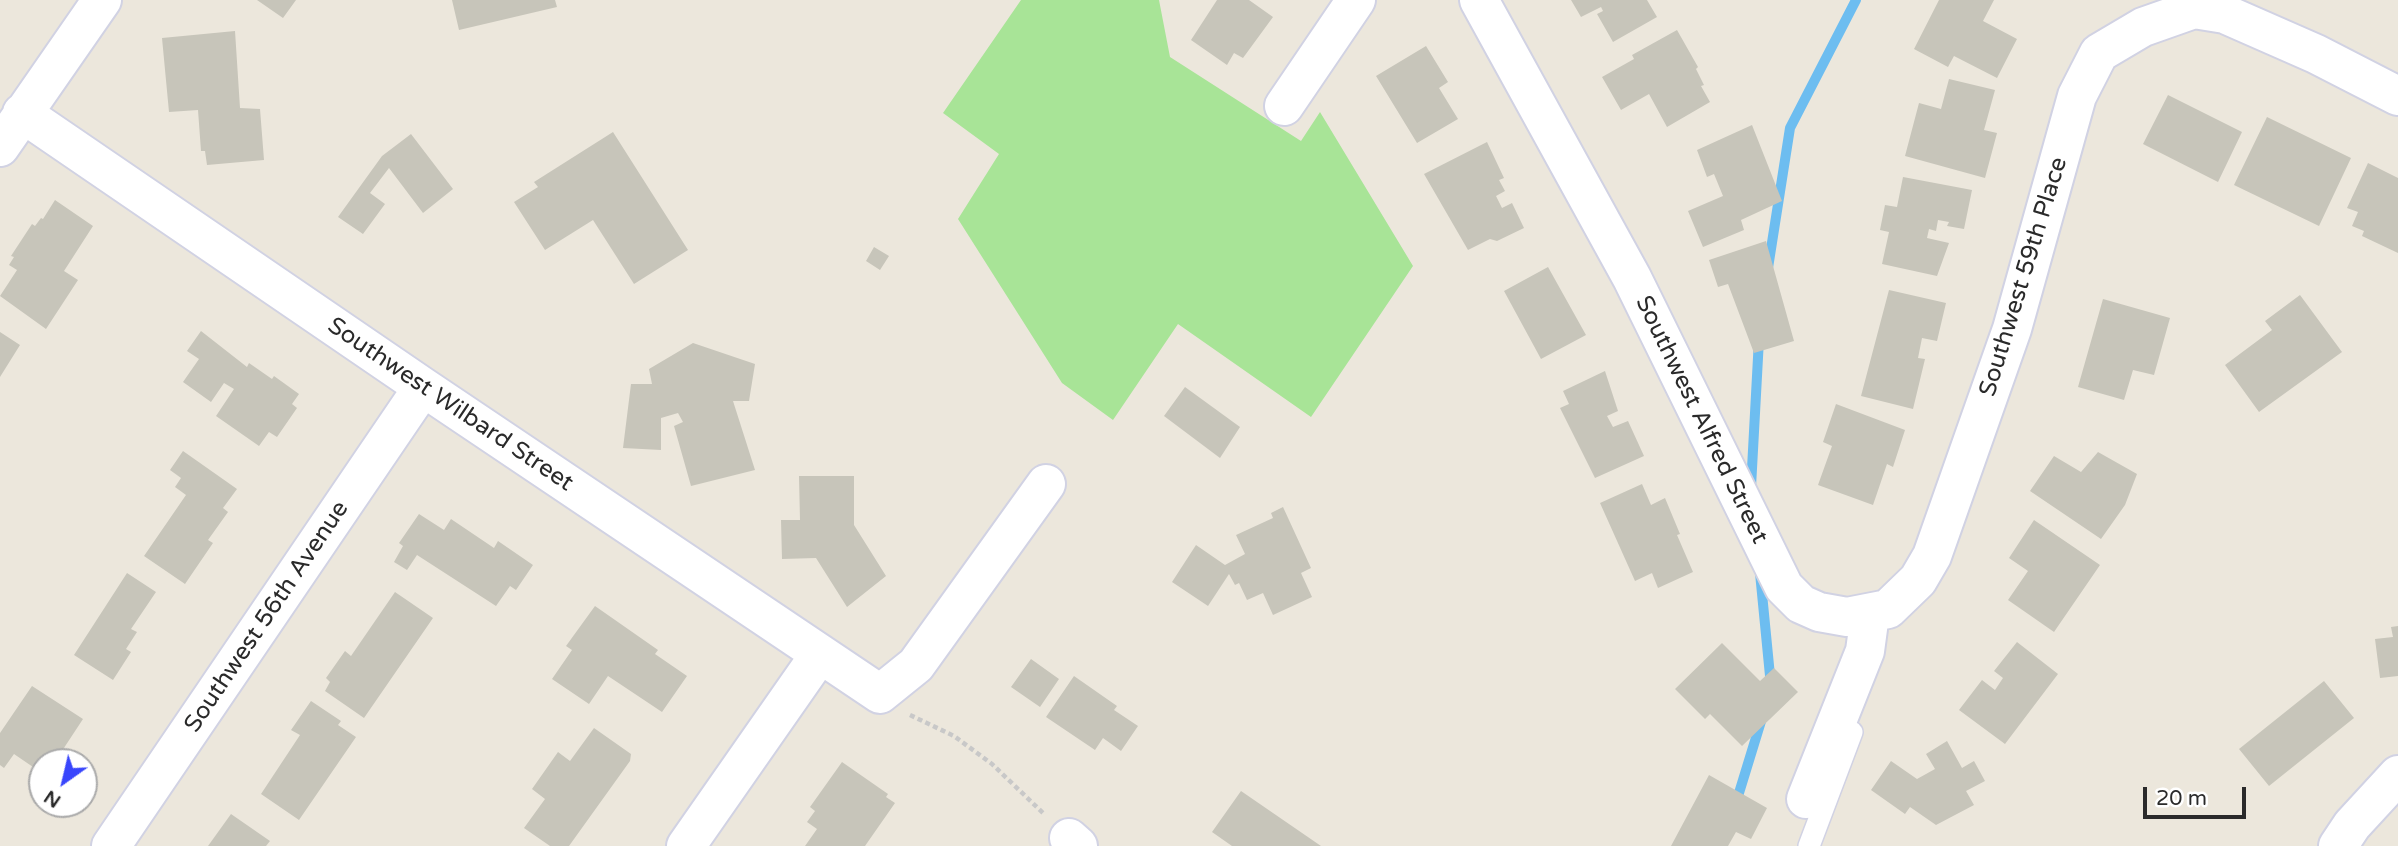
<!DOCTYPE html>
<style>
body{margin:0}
#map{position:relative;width:2398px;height:846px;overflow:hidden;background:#ece7dc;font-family:"Varela Round",sans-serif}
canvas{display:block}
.north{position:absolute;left:28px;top:748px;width:70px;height:70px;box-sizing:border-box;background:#fff;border:2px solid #aaa;border-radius:50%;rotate:214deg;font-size:19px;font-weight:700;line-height:28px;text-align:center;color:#2a2a2a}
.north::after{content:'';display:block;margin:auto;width:24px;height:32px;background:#3946fc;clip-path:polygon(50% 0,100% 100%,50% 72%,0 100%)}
.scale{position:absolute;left:2143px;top:787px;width:103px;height:32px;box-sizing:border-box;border:4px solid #2a2a2a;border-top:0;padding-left:9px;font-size:21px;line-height:24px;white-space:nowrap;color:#2a2a2a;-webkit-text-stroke:5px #fff;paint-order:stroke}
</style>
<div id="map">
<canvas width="2398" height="846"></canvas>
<div class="north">N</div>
<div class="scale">20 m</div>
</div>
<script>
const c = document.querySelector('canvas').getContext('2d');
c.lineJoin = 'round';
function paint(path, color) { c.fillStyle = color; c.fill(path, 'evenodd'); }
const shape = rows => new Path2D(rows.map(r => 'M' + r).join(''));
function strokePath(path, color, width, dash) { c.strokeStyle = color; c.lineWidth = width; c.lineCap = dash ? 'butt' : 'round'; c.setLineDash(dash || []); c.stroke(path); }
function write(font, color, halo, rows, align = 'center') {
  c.font = font + ' "Varela Round",sans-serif'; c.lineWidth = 5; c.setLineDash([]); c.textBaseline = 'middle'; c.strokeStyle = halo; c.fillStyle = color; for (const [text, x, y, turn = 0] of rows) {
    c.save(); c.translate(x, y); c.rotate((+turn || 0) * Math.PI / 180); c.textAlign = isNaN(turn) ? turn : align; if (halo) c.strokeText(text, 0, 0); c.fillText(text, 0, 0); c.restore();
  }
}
paint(shape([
 [1021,0,1159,0,1170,57,1301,141,1320,112,1413,266,1311,417,1178,324,1113,420,1062,383,958,219,999,154,943,113]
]), '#a8e497');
strokePath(shape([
 [1768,268,1790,128,1856,0],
 [1751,487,1759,339],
 [1760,573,1771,686],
 [1735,806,1762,718]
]), '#6dbdf0', 10);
paint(shape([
 [257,0,296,0,283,18],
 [452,0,555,0,557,7,459,30],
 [1217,0,1249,0,1273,17,1243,58,1234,53,1227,65,1191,40],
 [1571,0,1647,0,1657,17,1613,42,1597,14,1603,11,1601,7,1581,17],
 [1939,0,1994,0,1983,21,2017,39,1997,78,1954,56,1948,67,1914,49],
 [1677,30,1698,67,1696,69,1704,85,1701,86,1710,102,1667,127,1649,94,1621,110,1602,77,1634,59,1632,55],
 [235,31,240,108,260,109,264,160,207,165,205,151,201,151,198,110,169,112,162,38],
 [1426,46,1448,82,1439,88,1458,119,1417,143,1376,76],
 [1949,79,1995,90,1984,130,1997,133,1985,178,1905,156,1919,103,1941,109],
 [2168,95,2242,132,2218,182,2143,144],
 [2267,117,2351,158,2319,226,2234,185],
 [1752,125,1782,201,1741,220,1744,230,1703,247,1688,211,1723,196,1714,174,1707,177,1697,150],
 [613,132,688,250,634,284,593,220,545,250,514,202,538,187,534,182],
 [411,134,453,189,423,213,389,168,370,193,385,204,363,234,338,217,382,156],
 [1487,142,1504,178,1499,180,1505,191,1496,196,1502,208,1512,203,1524,228,1497,241,1490,239,1468,250,1424,174],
 [2368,163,2398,178,2398,253,2362,236,2364,231,2352,226,2358,212,2347,208],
 [1903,177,1972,190,1964,229,1947,226,1949,222,1938,220,1936,231,1929,229,1927,238,1949,243,1937,276,1882,264,1889,232,1880,230,1885,205,1897,207],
 [55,200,93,226,64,271,78,280,46,329,0,296,17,270,9,265,14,257,11,256,32,224,35,226,41,218,43,219],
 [1766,241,1794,341,1754,353,1728,284,1718,287,1709,260],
 [874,247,889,256,880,270,866,261],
 [1548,267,1586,335,1541,359,1504,291],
 [1889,290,1946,303,1937,341,1922,338,1918,358,1925,359,1913,409,1861,396],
 [2300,295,2342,352,2259,412,2225,365,2272,330,2265,321],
 [2103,299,2170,318,2154,375,2133,370,2124,400,2078,387],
 [201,331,247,367,249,363,272,379,274,376,299,394,292,404,297,408,277,437,269,432,259,446,216,416,234,389,224,383,211,402,183,382,199,359,187,351],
 [0,332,20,345,0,377],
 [693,343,755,364,749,401,733,401,755,470,691,486,674,426,683,422,678,413,661,418,661,450,623,448,631,384,652,384,649,369],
 [1605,371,1618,411,1607,416,1613,427,1628,421,1644,456,1595,478,1560,408,1569,404,1563,391],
 [1185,387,1240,427,1220,458,1164,416],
 [1836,404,1905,430,1893,467,1887,464,1873,505,1818,485,1832,446,1823,442],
 [183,451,237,489,223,508,228,512,208,540,213,543,185,584,144,556,186,495,175,487,181,478,170,470],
 [2098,452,2137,474,2125,505,2101,539,2030,491,2054,456,2081,472],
 [799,476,854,476,854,525,886,576,847,607,816,558,782,559,781,520,800,520],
 [1642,484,1651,505,1665,498,1680,534,1677,535,1693,572,1658,588,1652,573,1635,581,1600,503],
 [1283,507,1311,568,1301,573,1312,597,1273,615,1263,593,1247,600,1239,583,1235,585,1229,574,1208,606,1172,582,1196,545,1225,565,1245,554,1236,535,1273,518,1271,513],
 [419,514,444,530,451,519,494,548,498,541,533,565,516,590,510,586,496,606,417,555,407,570,394,562,403,546,399,543],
 [2034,520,2100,565,2054,632,2008,600,2028,571,2009,558],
 [127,573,156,592,131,629,137,632,126,649,131,652,113,680,74,655],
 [395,592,433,618,364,718,325,691,330,682,326,678,345,651,351,656],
 [595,606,658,650,655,654,687,676,662,712,608,676,589,704,552,679,572,650,566,646],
 [2398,626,2398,676,2380,678,2375,639,2393,637,2391,627],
 [2017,642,2058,674,2005,744,1959,710,1982,680,1995,690,2003,678,1994,671],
 [1722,643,1760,681,1774,668,1798,692,1742,746,1710,714,1705,719,1675,689],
 [1031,659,1059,679,1040,707,1011,687],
 [1074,676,1117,706,1114,710,1138,726,1121,751,1103,738,1095,750,1046,717],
 [2324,681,2354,718,2269,786,2239,749],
 [32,686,83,719,58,757,49,751,39,767,35,764,33,767,14,754,4,768,0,765,0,733],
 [311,701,341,721,338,725,356,737,299,820,261,794,300,735,291,730],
 [594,728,631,754,630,761,569,846,550,846,524,828,545,799,532,789,558,752,570,761],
 [1947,741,1962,768,1974,761,1985,781,1966,791,1974,805,1936,825,1910,807,1905,814,1871,790,1891,761,1917,779,1935,769,1926,754],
 [842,762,888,794,886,797,895,803,865,846,805,846,817,829,807,822,815,811,810,807],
 [1709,775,1767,808,1751,839,1736,832,1728,846,1671,846],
 [1241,791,1321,846,1232,846,1212,832],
 [231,814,270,841,266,846,208,846]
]), '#c7c5ba');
const lane = shape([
 [1809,846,1852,732]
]);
const street = shape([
 [1479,0,1632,278,1784,587,1801,604,1819,612,1847,617,1888,609,1918,580,1932,556,2012,329,2077,96,2099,53,2143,27,2194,9,2225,14,2316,54,2398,96],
 [1284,106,1356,0],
 [22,113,423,387,880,694,916,665,1046,484],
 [0,147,102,0],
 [1806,799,1865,651,1870,614],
 [1069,838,1078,846],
 [111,846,423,387],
 [686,846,820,654],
 [2338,846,2352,825,2398,775]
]);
strokePath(lane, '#d1d2e3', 24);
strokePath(street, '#d1d2e3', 42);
strokePath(shape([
 [910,715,954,736,992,764,1043,813]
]), '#c8c8c8', 4.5, [5, 3.5]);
strokePath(lane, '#fff', 21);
strokePath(street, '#fff', 38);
write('24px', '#2a2a2a', '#fff', [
 ["Southwest 59th Place",2024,277,-73],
 ["Southwest Wilbard Street",450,405,34],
 ["Southwest Alfred Street",1701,420,64],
 ["Southwest 56th Avenue",267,617,-56]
]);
</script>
